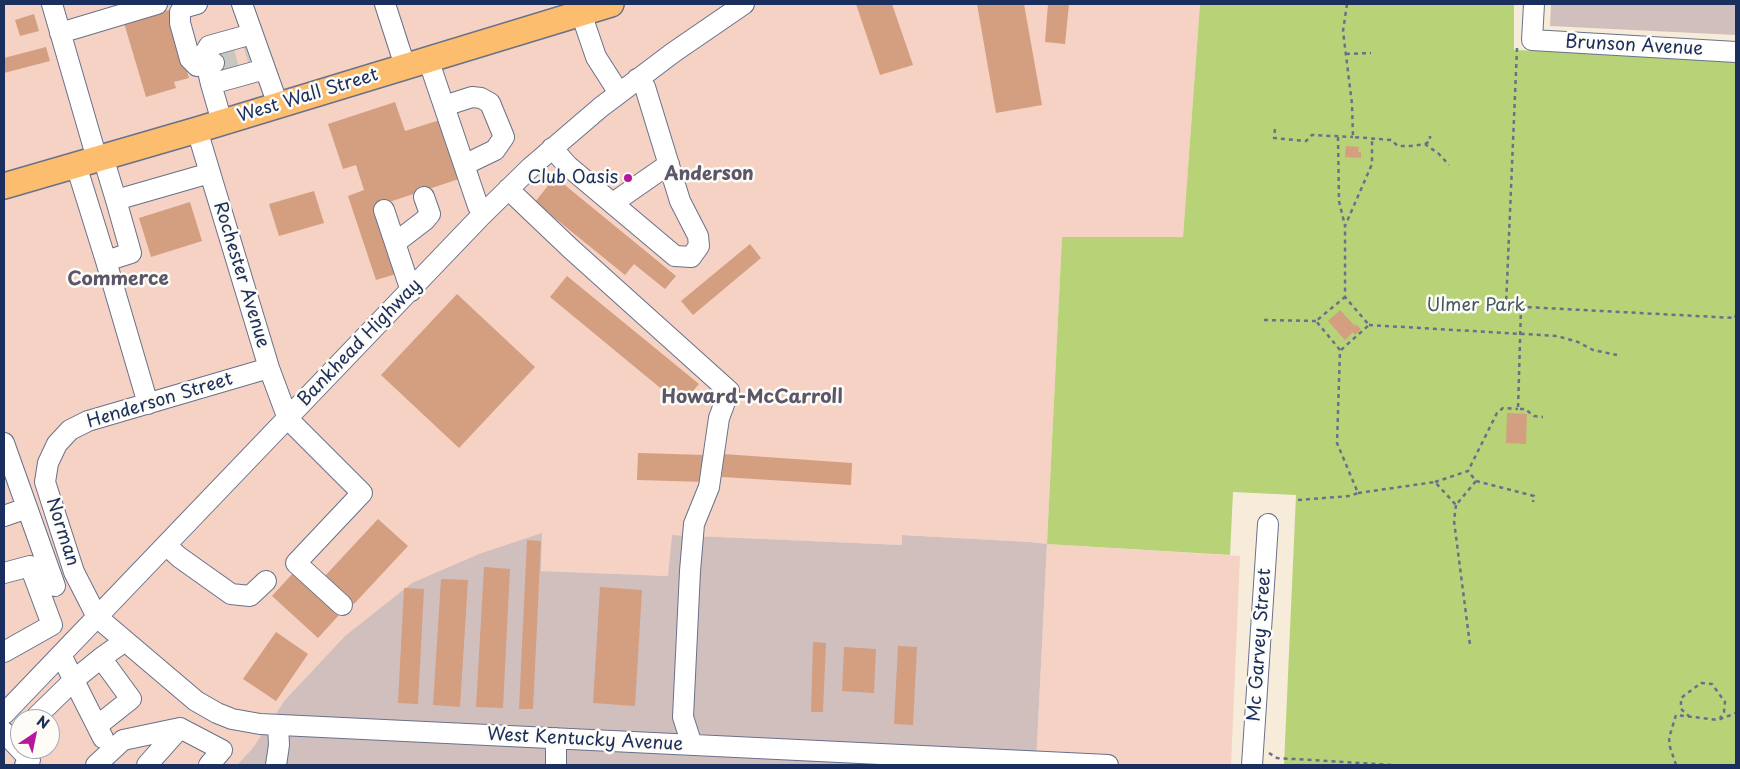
<!DOCTYPE html>
<style>
body{margin:0}
#map{position:relative;width:1740px;height:769px;overflow:hidden;background:#f6ecd9;font-family:"Playpen Sans",sans-serif}
canvas{display:block}
.frame{position:absolute;inset:0;border:5px solid #1b2f5e;pointer-events:none}
.north{position:absolute;left:10px;top:709px;width:50px;height:50px;box-sizing:border-box;background:#fdfcf7;border:1px solid #a3aaba;border-radius:50%;rotate:34deg;font-size:14px;font-weight:700;line-height:20px;text-align:center;color:#1b2f5e}
.north::after{content:'';display:block;margin:auto;width:18px;height:22px;background:#b5179e;clip-path:polygon(50% 0,100% 100%,50% 72%,0 100%)}
</style>
<div id="map">
<canvas width="1740" height="769"></canvas>
<div class="frame"></div>
<div class="north">N</div>
</div>
<script>
const c = document.querySelector('canvas').getContext('2d');
c.lineJoin = 'round';
function paint(path, color) { c.fillStyle = color; c.fill(path, 'evenodd'); }
const shape = rows => new Path2D(rows.map(r => 'M' + r).join(''));
function strokePath(path, color, width, dash) { c.strokeStyle = color; c.lineWidth = width; c.lineCap = dash ? 'butt' : 'round'; c.setLineDash(dash || []); c.stroke(path); }
function write(font, color, halo, rows, align = 'center') {
  c.font = font + ' "Playpen Sans",sans-serif'; c.lineWidth = 5; c.setLineDash([]); c.textBaseline = 'middle'; c.strokeStyle = halo; c.fillStyle = color; for (const [text, x, y, turn = 0] of rows) {
    c.save(); c.translate(x, y); c.rotate((+turn || 0) * Math.PI / 180); c.textAlign = isNaN(turn) ? turn : align; if (halo) c.strokeText(text, 0, 0); c.fillText(text, 0, 0); c.restore();
  }
}
paint(shape([
 [4,4,1200,4,1183,237,1062,237,1047,544,1240,556,1231,764,1244,765,1036,765,1047,544,1030,542,903,535,902,545,672,535,669,576,541,571,542,534,344,637,285,700,252,749,237,765,4,765],
 [20,719,50,719,50,749,20,749]
]), '#f5d2c3');
paint(shape([
 [1551,4,1736,4,1736,35,1550,26],
 [542,533,541,571,668,576,672,535,902,545,902,535,1030,542,1047,544,1036,765,237,765,252,749,285,700,344,637,412,583,479,554]
]), '#d1bfbd');
paint(shape([
 [1200,4,1514,4,1514,50,1736,56,1736,765,1284,765,1296,495,1233,492,1230,555,1047,544,1062,237,1183,237]
]), '#b8d278');
paint(shape([
 [856,4,892,4,913,65,880,75],
 [977,4,1024,4,1042,105,996,113],
 [1048,4,1069,4,1065,44,1045,42],
 [169,10,189,78,174,82,176,88,146,97,124,23],
 [34,14,39,31,20,36,15,20],
 [46,47,50,61,4,73,4,58],
 [395,102,405,131,440,120,459,179,374,207,396,274,376,280,348,196,364,190,356,165,343,169,328,124],
 [1346,146,1359,147,1358,152,1361,152,1361,158,1345,157],
 [555,177,676,276,665,289,634,264,625,275,535,202],
 [314,191,324,223,279,236,269,204],
 [190,202,202,241,151,257,139,218],
 [750,244,761,258,693,315,681,301],
 [567,276,699,384,681,405,550,297],
 [457,294,535,367,459,448,381,375],
 [1340,310,1355,326,1356,324,1361,329,1355,335,1353,332,1345,340,1328,321],
 [1507,413,1527,414,1526,444,1506,443],
 [638,453,706,455,706,482,637,480],
 [723,454,852,463,851,485,722,477],
 [378,519,408,546,354,604,324,577],
 [527,540,541,541,533,709,519,709],
 [484,567,510,569,503,708,476,707],
 [294,572,339,615,318,638,272,596],
 [441,579,468,580,460,707,433,705],
 [600,587,642,590,635,706,593,703],
 [404,588,424,589,418,704,398,703],
 [276,632,308,654,276,701,243,679],
 [813,642,826,643,823,712,811,712],
 [898,646,917,647,913,725,894,724],
 [844,647,876,649,874,693,842,691]
]), '#d49e81');
strokePath(shape([
 [217,63,248,54]
]), '#cac6c0', 20, [20, 10]);
const minor = shape([
 [52,4,97,159],
 [197,4,183,8,180,12,180,23,190,59,197,66,214,63],
 [242,4,278,105],
 [385,4,405,66],
 [1534,4,1532,40,1736,52],
 [581,13,596,57,619,93],
 [60,33,157,4],
 [428,59,478,206,484,213],
 [211,84,265,69],
 [444,106,472,97,481,98,490,103,504,137,495,150,464,165],
 [222,122,211,84,204,54,209,46,252,34],
 [197,130,269,368,288,419,362,493,296,563,342,605],
 [552,148,568,166,675,256,691,257,699,246,698,236,680,201,645,87,637,79],
 [103,157,116,200,210,173],
 [76,165,106,261,131,253,116,200],
 [508,189,570,248,729,391,719,418,709,487,694,524,690,571,683,717,692,745],
 [613,203,669,164],
 [384,210,411,291],
 [395,243,425,220,430,214,424,197],
 [106,261,148,404],
 [269,368,88,421,70,430,57,444,48,463,45,482,74,572,97,617,196,701,217,713,232,719,260,724,1108,765],
 [4,443,55,586],
 [4,516,27,508],
 [166,545,179,557,231,594,250,596,266,581],
 [4,573,30,566,52,625,4,652],
 [61,655,103,738],
 [4,714,482,215,531,167,601,107,674,52,744,4],
 [34,719,75,679,101,658],
 [97,726,131,699,101,658,125,641],
 [4,732,30,760,25,765],
 [96,765,123,740,180,728,222,750,209,765],
 [147,765,180,728],
 [276,765,279,745,278,725],
 [556,765,556,738],
 [1252,765,1268,524]
]);
const major = shape([
 [4,186,197,130,611,4]
]);
strokePath(minor, '#687189', 22);
strokePath(major, '#687189', 28);
strokePath(shape([
 [1347,4,1343,31,1352,104,1353,137,1391,140,1398,146,1411,146,1425,144,1439,154,1449,165],
 [1517,48,1506,306,1735,318,1736,315],
 [1346,54,1371,53],
 [1275,129,1274,138,1306,141,1312,135,1353,137],
 [1338,137,1339,201,1345,226,1372,164,1372,138],
 [1425,144,1430,141,1430,136],
 [1521,307,1518,409,1525,409,1534,416,1543,417],
 [1264,320,1316,321],
 [1369,325,1557,336,1578,342,1593,350,1617,355],
 [1341,350,1369,325,1345,297,1345,226],
 [1476,481,1534,496,1533,502],
 [1435,482,1468,471,1497,413,1503,408,1518,409],
 [1358,493,1435,482,1456,505,1476,481,1468,471],
 [1298,500,1350,496,1358,493,1337,443,1340,350,1316,321,1345,297],
 [1456,505,1454,521,1470,645],
 [1690,717,1681,709,1681,698,1701,683,1712,684,1725,702,1724,712,1720,718],
 [1269,753,1277,758,1393,765],
 [1676,765,1670,747,1669,738,1676,715,1718,720,1736,713]
]), '#687189', 2.5, [4, 4]);
strokePath(minor, '#fff', 20);
strokePath(major, '#fcbd6f', 25);
for (const [x, y, r, color] of [
 [628,178,5,"#b5179e"]
]) { const dot = new Path2D(); dot.arc(x, y, r, 0, 2 * Math.PI); c.fillStyle = color; c.fill(dot); strokePath(dot, '#fdfcf7', 2); }
write('18px', '#1b2f5e', '#fdfcf7', [
 ["Brunson Avenue",1634,46,3],
 ["West Wall Street",308,96,-17],
 ["Rochester Avenue",241,275,73],
 ["Bankhead Highway",360,343,-46],
 ["Henderson Street",160,401,-17],
 ["Norman",62,532,72],
 ["Mc Garvey Street",1260,645,-86],
 ["West Kentucky Avenue",585,740,3]
]);
write('18px', '#1b2f5e', '#fdfcf7', [
 ["Club Oasis",618,178]
], 'right');
write('18px', '#425864', '#fdfcf7', [
 ["Ulmer Park",1476,306]
]);
write('bold 19px', '#5c566a', '#fdfcf7', [
 ["Anderson",709,175],
 ["Commerce",118,280],
 ["Howard-McCarroll",752,398]
]);
</script>
